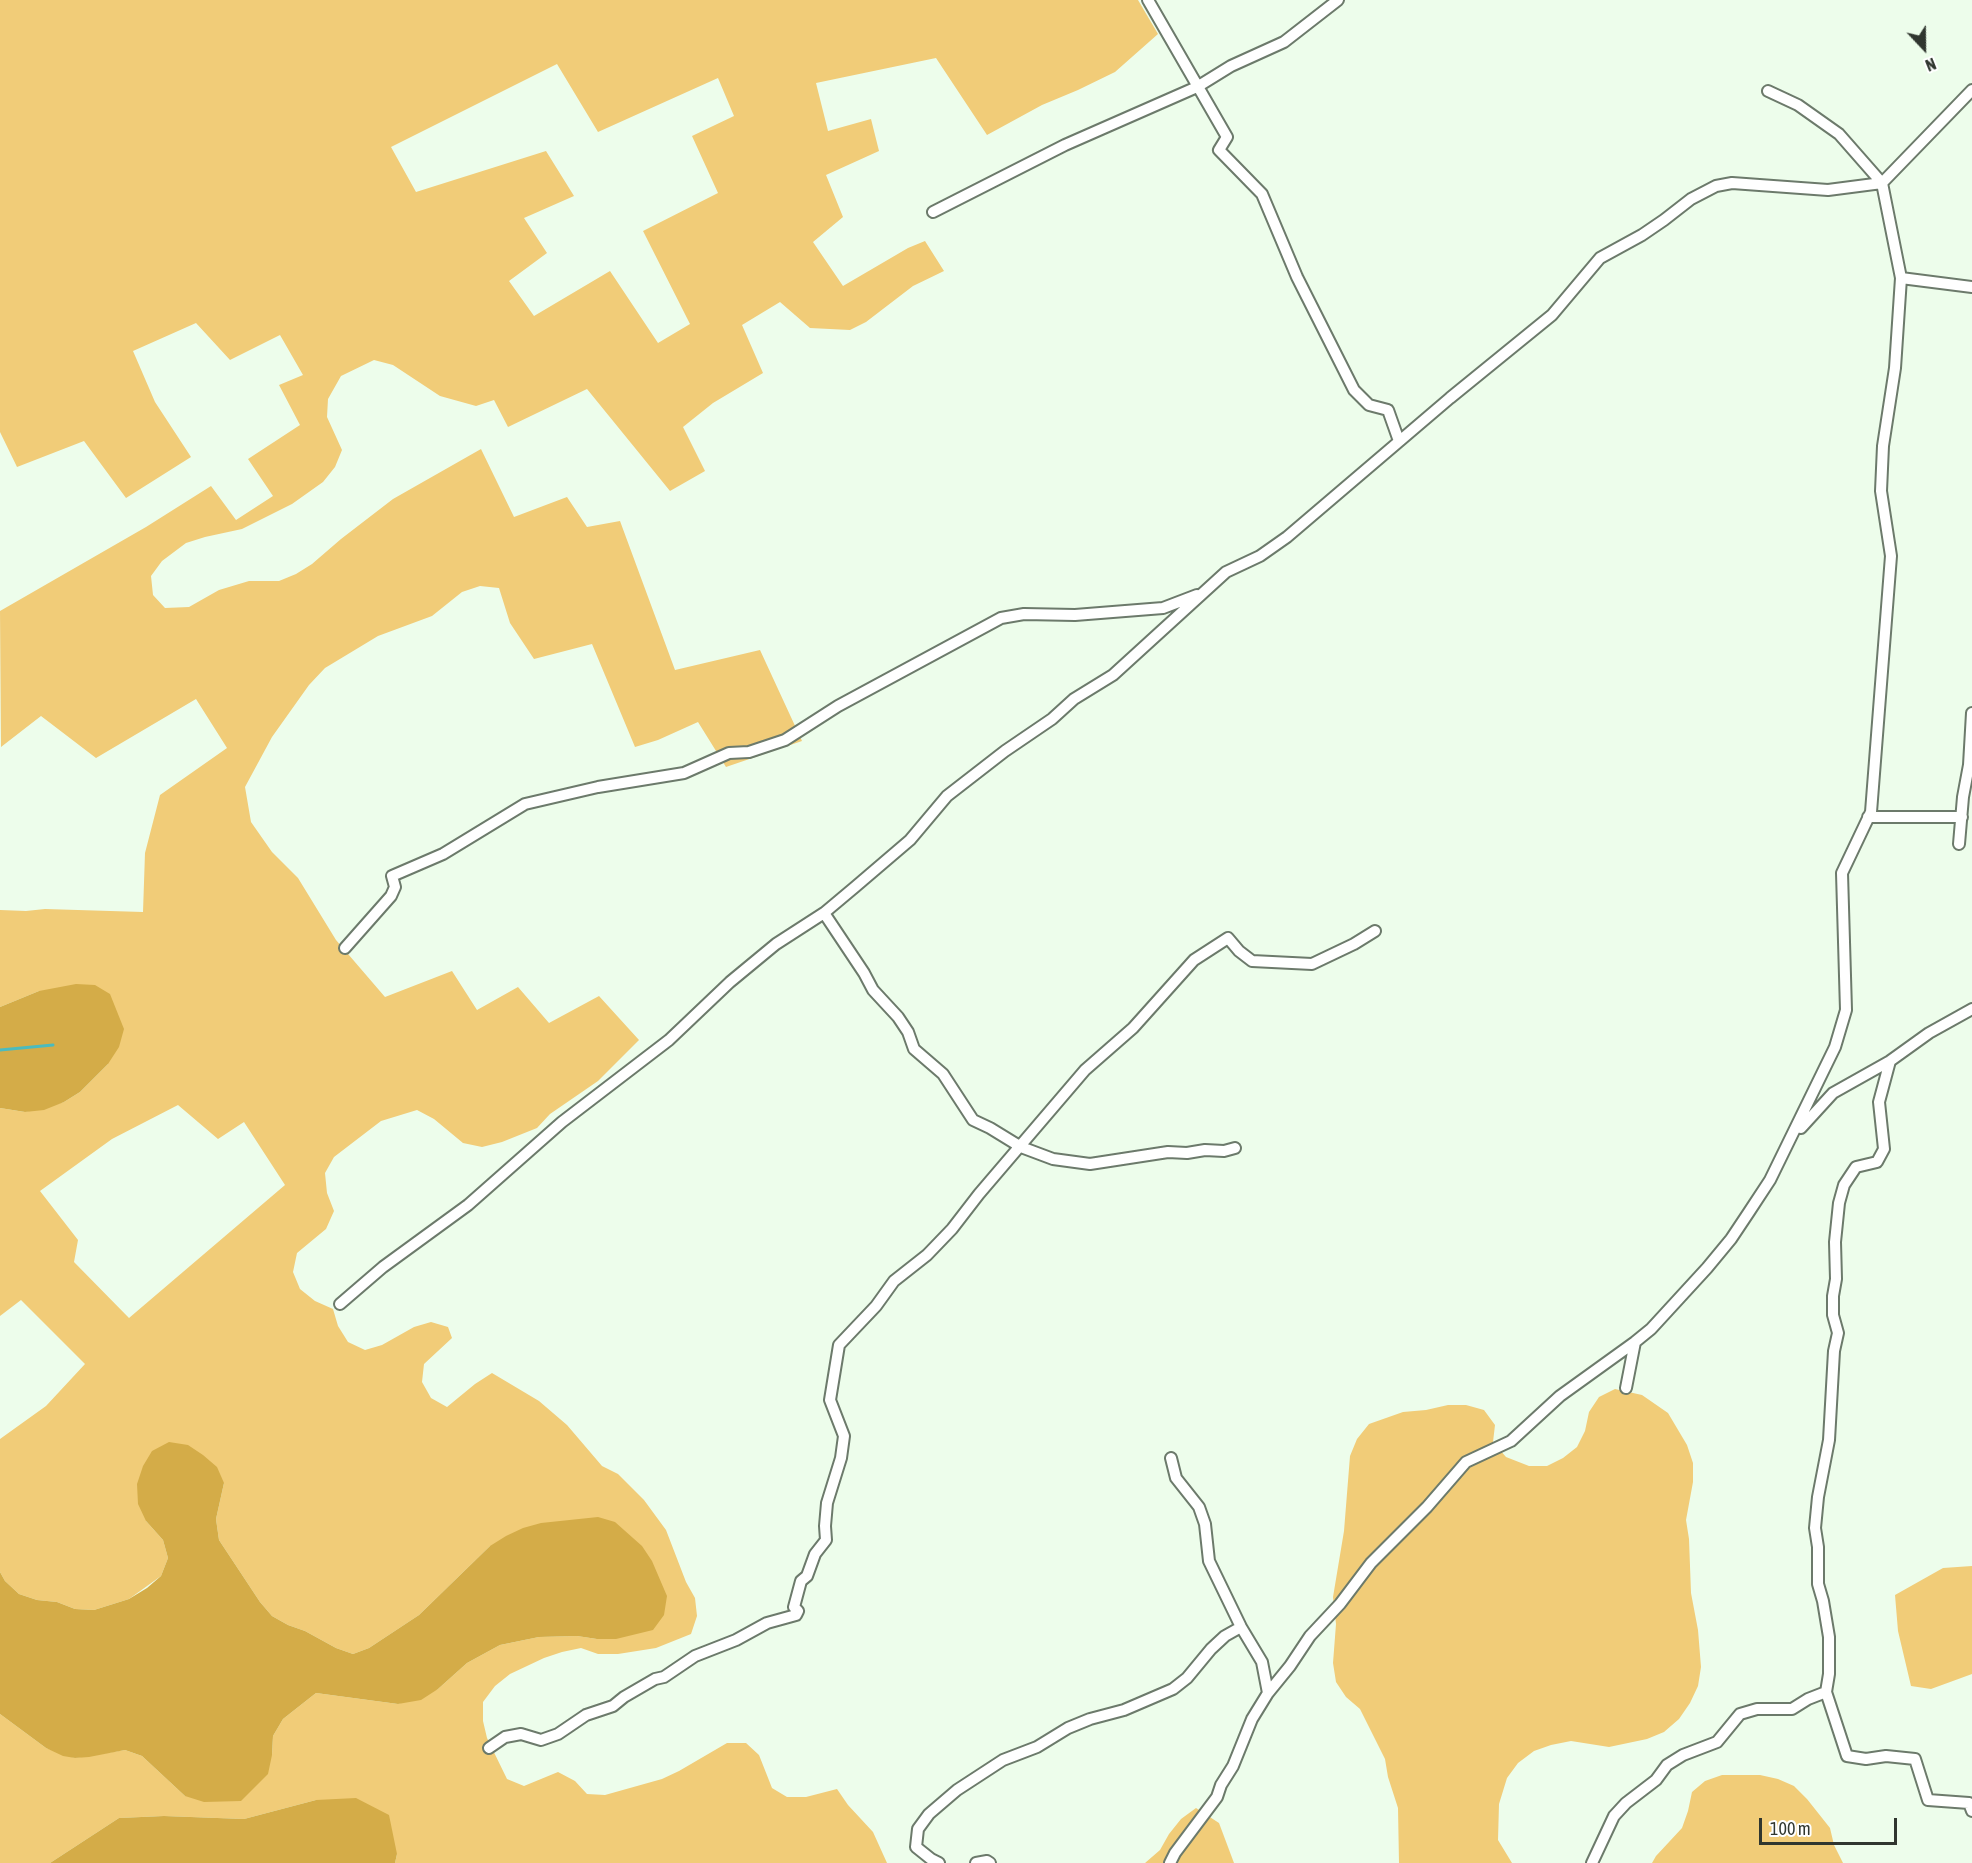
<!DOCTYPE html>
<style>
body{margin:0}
#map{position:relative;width:1972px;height:1863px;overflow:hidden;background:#edfdeb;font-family:"Asap Condensed",sans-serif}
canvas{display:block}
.north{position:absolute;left:1894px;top:18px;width:60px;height:60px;-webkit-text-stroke:4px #fff;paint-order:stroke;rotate:158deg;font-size:16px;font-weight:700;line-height:24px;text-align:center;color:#30362f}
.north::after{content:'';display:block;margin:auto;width:21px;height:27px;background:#30362f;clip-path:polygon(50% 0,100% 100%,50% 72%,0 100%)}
.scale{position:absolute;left:1759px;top:1818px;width:138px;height:27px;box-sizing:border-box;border:3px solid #30362f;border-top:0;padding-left:8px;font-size:18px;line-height:21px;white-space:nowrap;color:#30362f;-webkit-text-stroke:4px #fff;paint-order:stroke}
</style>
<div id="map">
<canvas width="1972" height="1863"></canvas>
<div class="north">N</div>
<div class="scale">100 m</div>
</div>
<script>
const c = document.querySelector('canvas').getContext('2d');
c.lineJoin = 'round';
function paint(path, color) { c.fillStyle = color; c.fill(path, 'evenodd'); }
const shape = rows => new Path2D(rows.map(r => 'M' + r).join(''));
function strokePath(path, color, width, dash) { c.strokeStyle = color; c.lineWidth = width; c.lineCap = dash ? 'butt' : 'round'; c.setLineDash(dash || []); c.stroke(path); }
paint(shape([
 [0,0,1138,0,1158,34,1115,72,1078,90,1042,105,987,135,936,58,816,83,828,131,871,119,879,151,826,175,843,217,813,242,843,286,908,248,925,241,944,271,913,286,866,322,850,330,810,328,780,302,742,325,763,373,713,403,683,427,705,471,670,491,587,389,508,427,494,400,476,406,440,396,393,365,374,360,341,376,328,399,327,417,342,450,335,467,323,482,292,504,242,529,205,537,186,543,162,561,151,576,153,595,165,608,189,607,219,590,249,581,279,581,296,574,312,564,341,539,393,499,481,449,514,517,567,497,587,527,620,521,675,670,760,650,802,741,726,767,698,722,658,740,635,747,592,644,534,659,510,623,499,588,480,586,462,592,432,616,378,636,325,668,309,685,272,737,245,787,251,822,272,852,298,878,336,940,385,997,452,971,477,1010,518,987,549,1023,599,996,639,1040,598,1081,550,1114,537,1128,502,1142,482,1147,463,1143,434,1119,417,1110,381,1121,334,1157,325,1173,327,1193,334,1211,326,1229,297,1253,293,1272,300,1289,315,1301,333,1309,338,1326,348,1342,365,1350,382,1345,414,1327,431,1322,448,1327,452,1338,424,1364,422,1382,431,1398,447,1407,475,1384,492,1373,539,1401,567,1425,602,1466,618,1474,644,1500,666,1530,686,1582,695,1598,697,1616,691,1634,656,1648,618,1654,598,1654,581,1648,562,1652,544,1658,510,1674,495,1686,483,1702,483,1721,487,1738,507,1779,524,1786,558,1772,575,1781,587,1794,605,1795,662,1779,679,1771,727,1743,746,1743,759,1755,772,1788,787,1797,806,1797,837,1789,848,1805,873,1832,887,1863,395,1863,397,1854,316,1800,244,1819,164,1816,119,1818,50,1863,0,1863,0,1714,46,1748,75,1758,125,1750,142,1756,185,1796,272,1755,273,1736,283,1719,316,1693,398,1704,438,1689,467,1663,500,1645,539,1637,577,1636,597,1639,490,1546,419,1615,369,1648,353,1654,336,1648,305,1631,288,1625,272,1616,260,1602,219,1540,216,1519,224,1483,146,1521,163,1540,168,1558,161,1576,129,1599,94,1610,75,1609,57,1602,37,1600,19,1594,5,1581,0,1572,0,1439,46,1406,85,1364,21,1300,0,1316,0,1108,25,1112,64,1102,80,1092,108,1064,39,991,0,1007,0,910,26,911,45,909,143,912,145,853,160,795,227,748,196,699,96,758,41,716,1,747,0,611,146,527,211,486,236,520,273,496,248,459,300,425,279,385,303,375,280,335,230,360,196,323,133,351,155,402,191,457,126,498,84,441,17,467,0,432],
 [557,64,598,132,718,78,734,116,692,136,718,193,643,231,690,324,658,343,610,271,534,316,509,281,547,253,524,218,574,196,546,151,416,192,391,147],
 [178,1105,218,1139,244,1122,285,1185,129,1318,74,1262,78,1240,40,1191,112,1139],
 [1615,1389,1642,1395,1668,1413,1687,1445,1693,1463,1693,1482,1686,1520,1689,1539,1691,1593,1698,1630,1701,1667,1698,1686,1690,1703,1679,1719,1664,1732,1647,1739,1609,1747,1571,1741,1551,1745,1534,1751,1518,1763,1507,1778,1499,1804,1498,1840,1512,1863,1399,1863,1398,1808,1388,1777,1385,1759,1360,1709,1346,1697,1336,1682,1333,1663,1336,1624,1333,1597,1344,1531,1350,1456,1357,1439,1369,1424,1403,1412,1426,1410,1448,1405,1466,1405,1484,1410,1495,1425,1493,1442,1506,1457,1529,1466,1547,1466,1563,1458,1577,1447,1585,1431,1589,1412,1599,1397],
 [1972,1566,1972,1674,1931,1689,1911,1686,1898,1631,1895,1595,1943,1568],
 [1722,1775,1760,1775,1778,1779,1794,1786,1807,1799,1830,1828,1834,1845,1843,1863,1652,1863,1656,1856,1682,1828,1688,1811,1692,1792,1705,1781],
 [1196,1808,1219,1823,1234,1863,1145,1863,1160,1850,1169,1834,1181,1819]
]), '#f1cc78');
paint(shape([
 [76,984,95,985,110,994,124,1029,119,1047,108,1064,80,1092,64,1102,44,1110,25,1112,0,1108,0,1007,39,991],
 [169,1442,188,1445,203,1455,217,1467,224,1483,216,1519,219,1540,260,1602,272,1616,288,1625,305,1631,336,1648,353,1654,369,1648,419,1615,490,1546,506,1536,523,1528,541,1523,598,1517,615,1522,642,1546,652,1561,667,1596,664,1615,653,1630,616,1639,597,1639,577,1636,539,1637,500,1645,467,1663,438,1689,421,1700,398,1704,316,1693,283,1719,273,1736,272,1755,268,1774,241,1801,204,1802,185,1796,142,1756,125,1750,89,1757,75,1758,63,1756,46,1748,0,1714,0,1572,5,1581,19,1594,37,1600,57,1602,75,1609,94,1610,129,1599,147,1588,161,1576,168,1558,163,1540,146,1521,138,1504,137,1484,143,1466,152,1451],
 [356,1798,389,1815,397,1854,395,1863,50,1863,119,1818,164,1816,244,1819,316,1800]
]), '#d4ac48');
strokePath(shape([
 [0,1050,53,1045]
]), '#4bbbbe', 3);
const minor = shape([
 [1148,0,1227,137,1219,150,1262,194,1297,277,1354,390,1369,405,1388,410,1399,441],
 [933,212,1065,145,1197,87,1231,66,1284,42,1338,0],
 [1901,278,1972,287],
 [1868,817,1962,817],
 [1959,844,1963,797,1969,765,1972,713],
 [824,913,864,973,873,990,898,1017,908,1032,914,1049,943,1074,973,1120,990,1128,1021,1147,1053,1159,1090,1164,1168,1152,1187,1153,1205,1150,1224,1151,1235,1148],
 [345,948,391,896,395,887,392,876,443,854,525,804,598,787,684,773,729,753,749,752,785,740,838,706,1001,618,1024,614,1075,615,1163,608,1197,595],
 [1890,1061,1879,1102,1884,1149,1877,1162,1856,1167,1844,1185,1839,1203,1835,1242,1836,1279,1833,1296,1833,1315,1838,1333,1834,1351,1829,1440,1818,1497,1815,1528,1818,1547,1818,1584,1823,1601,1829,1637,1829,1674,1826,1692,1847,1756,1866,1759,1886,1756,1915,1759,1928,1800,1969,1803,1972,1811],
 [1801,1128,1833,1093,1890,1061,1929,1033,1972,1009],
 [340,1304,383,1267,468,1205,562,1122,669,1040,730,982,776,944,824,913,855,887,910,840,947,796,1005,751,1052,719,1074,699,1113,675,1226,572,1260,556,1287,537,1450,398,1552,315,1600,258,1642,235,1664,220,1691,199,1716,186,1732,183,1828,190,1882,183,1972,90],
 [1626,1388,1635,1342,1651,1329,1707,1268,1731,1239,1749,1212,1770,1180,1835,1047,1846,1010,1842,873,1871,812,1891,556,1881,491,1883,446,1895,368,1901,278,1882,183,1839,134,1798,105,1768,91],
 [1171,1458,1176,1478,1199,1507,1205,1524,1209,1561,1241,1627,1262,1662,1268,1693],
 [489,1748,505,1737,521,1734,541,1740,558,1734,586,1715,613,1706,624,1697,655,1679,664,1677,695,1656,736,1640,767,1623,796,1615,798,1611,794,1607,801,1581,807,1576,815,1554,826,1540,825,1526,827,1503,841,1458,844,1436,830,1400,839,1345,876,1306,894,1281,927,1255,952,1229,979,1194,1085,1070,1133,1028,1194,960,1228,938,1239,951,1252,961,1312,964,1354,944,1375,931],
 [939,1863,931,1859,916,1847,918,1829,929,1814,957,1790,1003,1760,1037,1747,1068,1728,1090,1719,1124,1710,1173,1689,1187,1678,1211,1649,1225,1636,1241,1627],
 [976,1863,987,1861,990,1863],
 [1170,1863,1175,1853,1217,1797,1221,1785,1233,1766,1252,1719,1268,1693,1290,1666,1310,1636,1340,1604,1371,1563,1427,1507,1466,1462,1511,1441,1560,1396,1635,1342],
 [1592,1863,1614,1816,1626,1803,1656,1780,1667,1765,1683,1755,1717,1742,1740,1714,1757,1709,1792,1709,1808,1699,1826,1692]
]);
strokePath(minor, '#6c7a6b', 14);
strokePath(minor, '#fff', 10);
</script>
